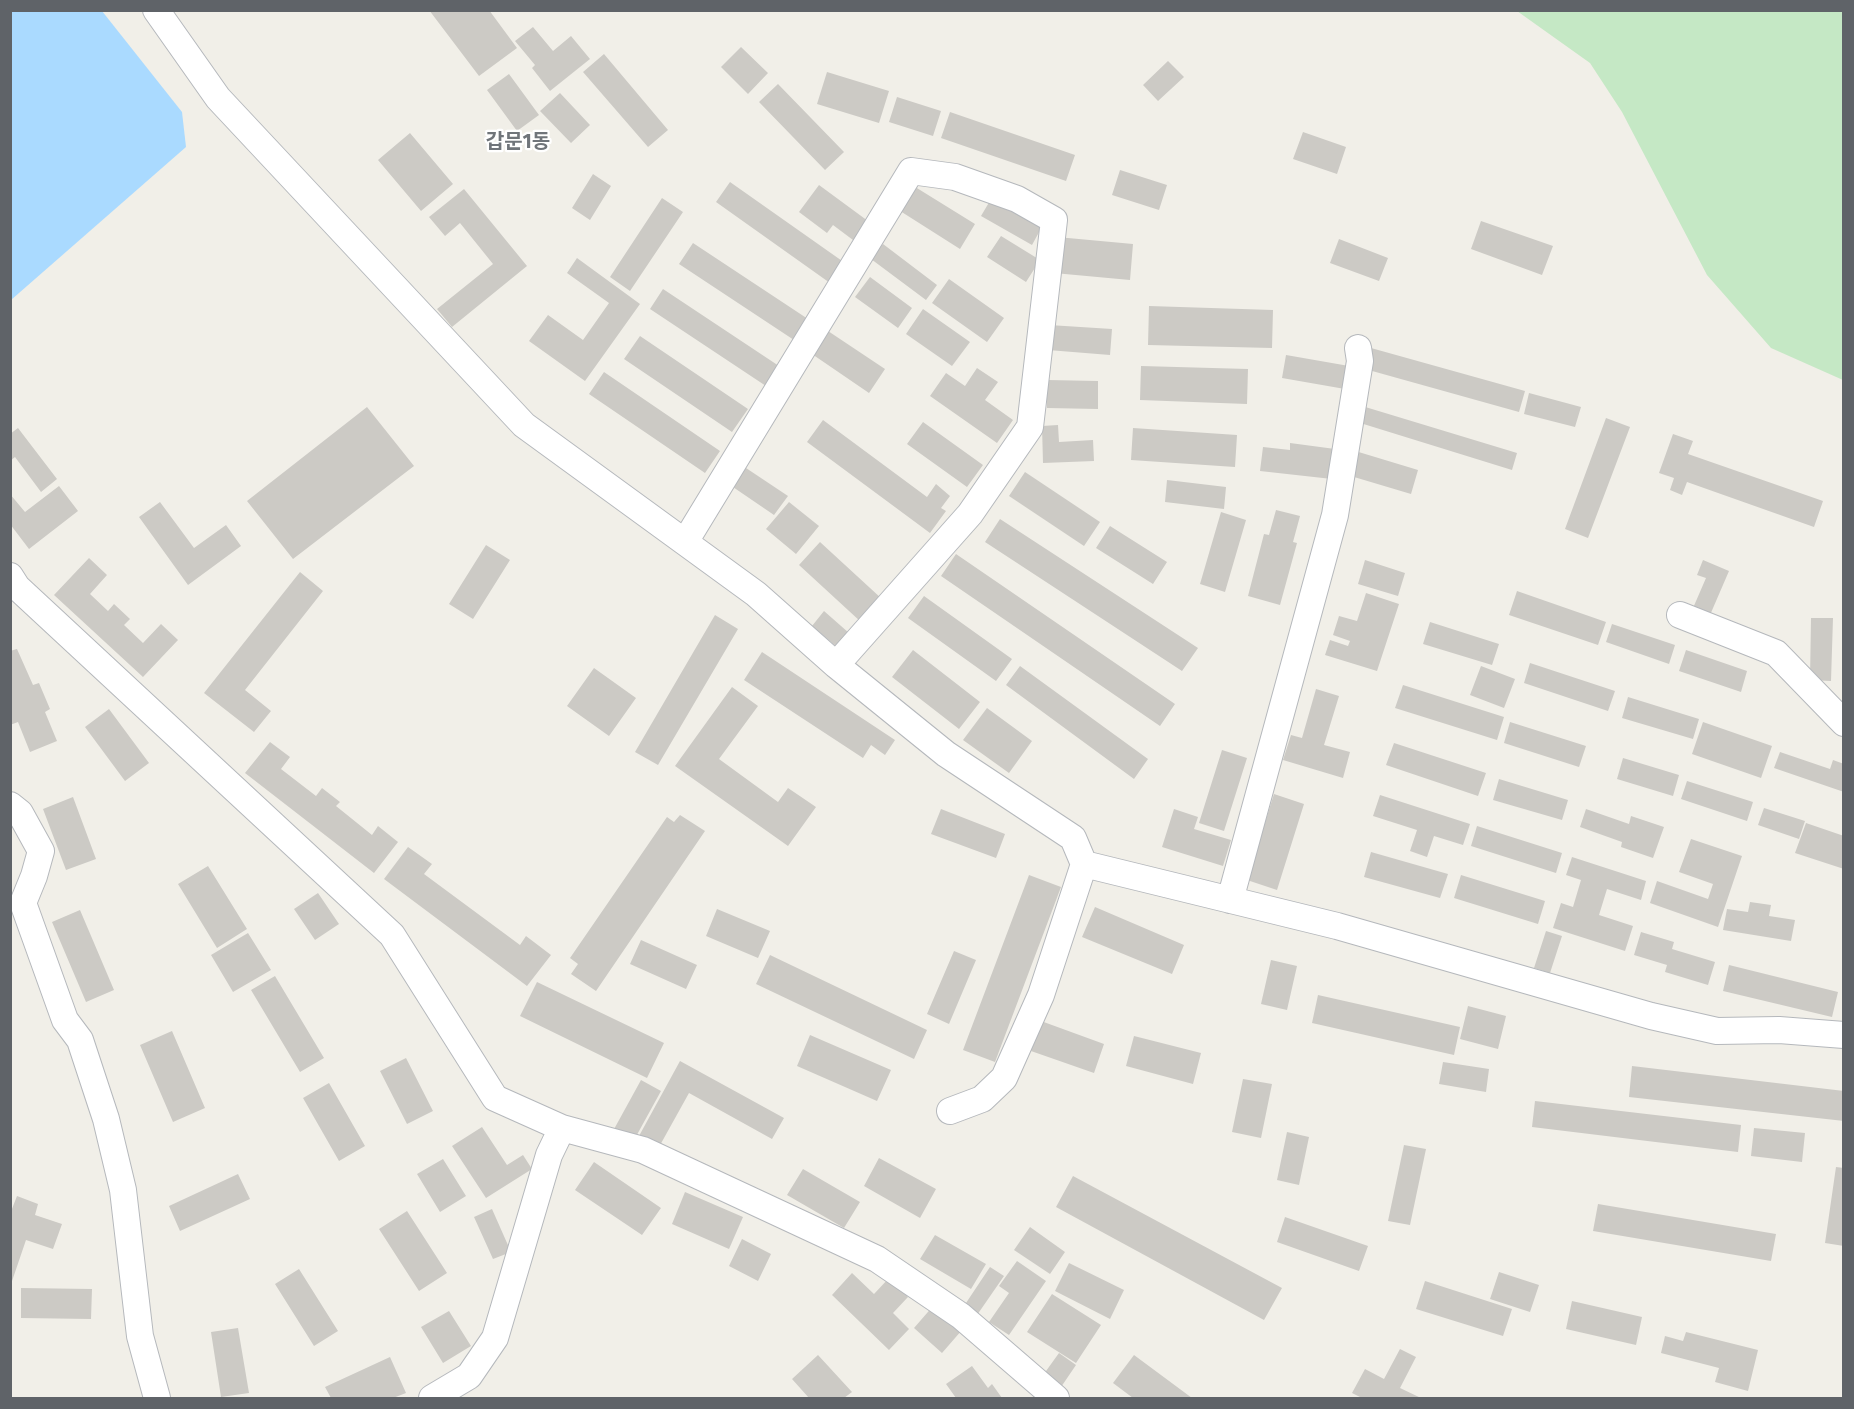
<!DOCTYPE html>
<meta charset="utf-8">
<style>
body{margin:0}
#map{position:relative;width:1854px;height:1409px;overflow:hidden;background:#f1efe8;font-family:"Fira Sans",sans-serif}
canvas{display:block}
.frame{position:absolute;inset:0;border:12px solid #5f6368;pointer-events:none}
</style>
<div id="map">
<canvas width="1854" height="1409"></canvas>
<div class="frame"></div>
</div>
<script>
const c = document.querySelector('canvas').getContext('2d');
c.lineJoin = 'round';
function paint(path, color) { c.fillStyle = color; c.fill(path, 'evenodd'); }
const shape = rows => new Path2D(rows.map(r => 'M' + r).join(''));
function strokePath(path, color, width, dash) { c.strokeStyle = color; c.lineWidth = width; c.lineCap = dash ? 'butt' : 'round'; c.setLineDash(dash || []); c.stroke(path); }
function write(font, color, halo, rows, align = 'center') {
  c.font = font + ' "Fira Sans","Noto Sans KR",sans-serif'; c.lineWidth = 4.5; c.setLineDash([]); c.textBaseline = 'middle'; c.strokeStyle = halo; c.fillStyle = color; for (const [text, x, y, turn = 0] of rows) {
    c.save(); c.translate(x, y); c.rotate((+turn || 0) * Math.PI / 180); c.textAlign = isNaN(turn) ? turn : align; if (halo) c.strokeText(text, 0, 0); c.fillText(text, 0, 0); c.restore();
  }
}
paint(shape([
 [1517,11,1843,11,1843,380,1771,348,1707,275,1622,112,1590,63]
]), '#c5e8c5');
paint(shape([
 [11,10,102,11,182,112,186,147,11,300]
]), '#aadaff');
paint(shape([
 [429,10,489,10,517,48,479,76],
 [533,27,553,51,571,36,590,59,550,91,532,68,535,65,515,41],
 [741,47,768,73,748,94,721,67],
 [604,54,668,130,648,147,583,72],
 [1168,61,1184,77,1158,101,1143,85],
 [827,72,889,91,879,123,817,104],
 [509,74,539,115,517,131,487,90],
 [778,84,844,152,825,170,759,102],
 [560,93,590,125,571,143,540,111],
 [897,97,941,111,933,136,889,122],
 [950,112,1075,155,1066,181,941,138],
 [1303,132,1346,147,1337,174,1293,159],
 [410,133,453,184,421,211,378,160],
 [1120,170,1167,185,1159,210,1112,195],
 [593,174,611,186,590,220,572,208],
 [730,182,845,263,830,283,716,202],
 [819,185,872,224,857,243,833,225,827,233,799,212],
 [912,185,975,224,960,249,897,209],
 [464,189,527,266,452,327,437,309,493,264,460,223,445,236,429,217],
 [994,194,1044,223,1032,245,981,216],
 [662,198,683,212,630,291,610,277],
 [1481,221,1553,246,1542,275,1471,249],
 [1001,236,1040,260,1026,282,987,257],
 [1057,237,1133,244,1130,280,1054,273],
 [1339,239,1388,258,1379,281,1330,263],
 [693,243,811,321,797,342,679,264],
 [883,244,937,285,926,300,871,259],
 [577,258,640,304,585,381,529,341,548,315,583,340,609,303,567,273],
 [870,277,912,308,898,328,855,297],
 [949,279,1004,318,987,342,932,303],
 [663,289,782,368,769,388,650,309],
 [1149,306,1273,310,1272,348,1148,345],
 [923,309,970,342,952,366,906,334],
 [1049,325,1112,329,1110,355,1048,350],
 [825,329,885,369,869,393,809,352],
 [640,336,748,409,732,432,624,359],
 [1371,348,1525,391,1519,412,1365,369],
 [1286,355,1349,366,1345,389,1282,378],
 [1141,366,1248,369,1247,404,1140,400],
 [977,368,998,382,985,400,1013,420,997,443,930,396,946,373,965,386],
 [604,372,720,451,705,473,589,394],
 [1047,380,1098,381,1098,409,1047,408],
 [1529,393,1581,407,1575,427,1524,414],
 [1362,406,1517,453,1512,470,1357,422],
 [367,407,414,466,293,559,247,501],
 [1606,418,1630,427,1588,538,1565,529],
 [823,420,927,497,936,484,950,496,941,508,946,511,930,533,807,442],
 [923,422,983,465,967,487,907,444],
 [1058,425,1059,442,1093,440,1094,461,1043,463,1042,426],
 [18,428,57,479,41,492,15,457,10,461,10,434],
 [1133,428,1237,435,1235,467,1131,460],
 [1673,434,1693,441,1688,454,1823,501,1814,527,1687,482,1682,495,1670,490,1674,478,1659,473],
 [1290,443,1335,449,1332,479,1260,471,1263,447,1290,450],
 [1352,450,1418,470,1411,494,1344,474],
 [743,466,788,496,774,515,730,485],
 [1025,472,1100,522,1084,546,1009,496],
 [1167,480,1226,487,1224,509,1165,502],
 [59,486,78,511,29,549,10,524,10,494,25,512],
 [160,502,194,548,226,525,241,546,188,585,139,517],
 [789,502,819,526,796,554,766,529],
 [1276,510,1300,516,1293,542,1297,543,1280,605,1248,596,1264,534,1269,535],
 [1221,512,1246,520,1225,592,1200,584],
 [1000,519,1198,648,1182,671,985,542],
 [1110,526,1167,562,1153,584,1096,548],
 [820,542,882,599,861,622,799,565],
 [486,545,510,560,473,619,449,604],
 [956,554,1175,704,1160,726,941,576],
 [89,558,107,575,90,594,108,611,114,604,130,619,124,625,143,643,161,624,178,640,143,677,54,595],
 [1365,560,1405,573,1398,596,1358,584],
 [1703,560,1729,571,1707,622,1690,615,1706,578,1697,575],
 [300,572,323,591,245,690,271,711,254,732,204,693],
 [1517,591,1606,622,1598,645,1509,615],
 [1366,593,1399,604,1377,671,1325,655,1330,640,1348,646,1350,641,1333,635,1339,616,1357,621],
 [924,596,1012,659,996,681,908,618],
 [824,611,849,633,837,647,812,626],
 [715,615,738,629,658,765,635,752],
 [1811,618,1833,618,1831,681,1810,680],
 [1430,622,1499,644,1492,665,1423,644],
 [1612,624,1675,645,1669,664,1606,642],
 [17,649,33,685,39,683,50,709,45,712,57,741,30,752,18,722,10,725,10,651],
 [913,650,980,702,959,729,892,677],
 [1686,650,1747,671,1741,692,1679,671],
 [762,652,895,740,885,755,871,745,863,758,744,680],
 [1530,663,1615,691,1608,711,1524,683],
 [1020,666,1148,759,1134,779,1006,685],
 [1481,666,1515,679,1504,708,1470,695],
 [594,668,636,698,609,736,567,706],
 [1403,685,1504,717,1497,740,1395,708],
 [732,687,758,706,719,759,778,802,788,788,816,807,788,846,675,766],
 [1316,689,1339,696,1324,745,1350,752,1343,778,1283,760,1291,735,1302,738],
 [1628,697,1699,719,1693,739,1622,718],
 [987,708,1032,741,1009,773,963,740],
 [109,709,149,763,125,781,85,727],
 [1510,722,1586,746,1579,767,1504,743],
 [1703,722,1772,746,1761,778,1692,754],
 [270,742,290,757,281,769,316,796,322,788,340,802,336,806,372,835,378,826,398,842,374,873,245,773],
 [1394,743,1486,773,1478,796,1386,765],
 [1222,750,1247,758,1224,831,1199,823],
 [1780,752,1830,769,1833,760,1844,764,1844,792,1774,768],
 [1623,758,1679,775,1673,796,1617,779],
 [1499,779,1568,800,1562,820,1493,800],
 [1687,781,1753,802,1747,821,1681,799],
 [1274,794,1304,804,1277,890,1247,880],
 [1380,795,1470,824,1463,845,1434,836,1427,857,1410,851,1417,830,1373,816],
 [73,797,96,859,66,870,43,809],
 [1764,808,1805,821,1799,839,1758,825],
 [941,809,1005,834,996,858,931,834],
 [1174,809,1198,817,1194,829,1231,840,1223,866,1162,847],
 [1586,809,1629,824,1631,816,1664,827,1653,858,1621,847,1622,842,1580,827],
 [680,815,705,831,596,991,571,974,578,964,570,958,667,817,674,822],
 [1806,823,1844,836,1844,869,1795,853],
 [1477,826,1562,853,1556,873,1471,846],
 [1691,839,1742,856,1718,927,1650,903,1657,881,1708,899,1713,884,1679,872],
 [408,847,432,864,424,874,520,945,526,936,551,955,527,986,384,879],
 [1371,852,1448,874,1440,898,1364,877],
 [1572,857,1646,881,1641,900,1607,889,1599,915,1633,926,1625,951,1553,928,1561,903,1573,907,1581,880,1566,875],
 [208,866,247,929,217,948,178,884],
 [1029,875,1061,887,995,1062,963,1050],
 [1461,875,1545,901,1538,924,1454,898],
 [318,893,339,924,315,940,294,909],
 [1750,902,1771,905,1769,916,1795,920,1791,941,1723,930,1727,909,1748,912],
 [1095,907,1184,945,1172,974,1082,937],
 [717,909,770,931,758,958,706,936],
 [80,910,114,990,86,1002,52,922],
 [1546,931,1562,936,1550,973,1534,968],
 [1641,932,1674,942,1672,949,1715,962,1708,985,1665,972,1667,965,1634,955],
 [248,933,271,970,233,992,211,955],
 [641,940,697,965,686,989,630,964],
 [954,951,976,960,949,1024,927,1014],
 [770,955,927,1030,914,1059,756,984],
 [1271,960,1297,966,1287,1010,1261,1004],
 [1729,965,1838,992,1832,1017,1723,991],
 [275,976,324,1058,300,1072,251,990],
 [537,982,664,1043,647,1078,520,1016],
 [1318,995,1460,1027,1454,1055,1312,1023],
 [1468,1006,1506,1016,1498,1049,1460,1039],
 [1041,1021,1104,1044,1094,1073,1031,1051],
 [172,1031,205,1108,173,1122,140,1045],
 [810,1035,891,1070,877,1101,797,1066],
 [1134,1036,1201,1053,1193,1084,1126,1066],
 [406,1058,433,1111,407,1124,380,1071],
 [680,1061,784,1118,772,1139,689,1093,659,1147,639,1136],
 [1443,1062,1489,1069,1486,1092,1439,1084],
 [1632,1066,1844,1091,1844,1121,1629,1097],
 [1243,1079,1272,1084,1261,1138,1232,1132],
 [641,1080,661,1091,633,1142,613,1131],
 [329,1083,365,1146,339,1161,303,1098],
 [1535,1101,1741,1125,1738,1152,1532,1127],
 [482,1127,507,1165,523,1155,532,1169,486,1198,452,1146],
 [1754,1128,1805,1133,1802,1162,1751,1156],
 [1287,1132,1309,1137,1299,1185,1277,1180],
 [1404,1145,1426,1149,1410,1225,1388,1221],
 [879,1158,936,1189,920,1218,864,1186],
 [443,1159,466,1196,440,1212,417,1174],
 [594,1162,661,1208,642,1235,575,1190],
 [1836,1167,1844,1168,1844,1246,1825,1243],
 [803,1169,860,1202,844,1228,787,1195],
 [238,1174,250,1199,180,1231,169,1206],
 [1073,1176,1282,1288,1264,1320,1056,1207],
 [685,1192,743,1217,729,1249,672,1224],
 [17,1196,38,1204,35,1215,62,1224,53,1249,26,1240,11,1284,10,1214],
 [1598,1204,1776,1234,1771,1261,1593,1231],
 [492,1209,511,1252,493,1259,474,1217],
 [407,1211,447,1273,419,1291,379,1229],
 [1285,1217,1368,1246,1359,1271,1277,1242],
 [1030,1227,1065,1252,1050,1274,1014,1250],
 [935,1235,986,1264,971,1289,920,1259],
 [742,1239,771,1254,758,1281,729,1266],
 [1017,1261,1046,1281,1009,1335,989,1322,1009,1293,999,1286],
 [1069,1263,1124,1290,1110,1319,1055,1291],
 [990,1267,1004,1276,975,1318,962,1309],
 [299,1269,338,1331,314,1346,275,1284],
 [1499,1272,1539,1285,1530,1312,1490,1299],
 [852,1273,874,1294,889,1278,908,1297,893,1313,909,1329,889,1350,832,1295],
 [1425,1281,1512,1309,1503,1336,1416,1309],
 [21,1288,92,1289,91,1319,21,1318],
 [1052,1294,1101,1325,1076,1363,1027,1332],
 [1572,1301,1642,1317,1636,1345,1566,1329],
 [934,1305,962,1330,942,1353,914,1328],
 [449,1311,471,1346,443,1363,421,1327],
 [238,1328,249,1393,221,1397,211,1332],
 [1686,1332,1758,1350,1748,1391,1715,1382,1719,1368,1661,1353,1665,1336,1683,1341],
 [1400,1349,1416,1357,1400,1388,1421,1398,1362,1398,1352,1393,1365,1369,1384,1379],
 [1059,1353,1076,1365,1059,1390,1041,1378],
 [818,1355,852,1392,844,1398,809,1398,792,1379],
 [1134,1355,1192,1398,1133,1398,1113,1383],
 [390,1357,406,1393,393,1398,331,1398,325,1387],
 [972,1366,988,1388,992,1384,1002,1398,956,1398,946,1384]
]), '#cccac5');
const minor = shape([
 [156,10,218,98,524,425,756,594,836,665,946,754,1073,838,1084,864,1337,926,1651,1016,1717,1031,1779,1030,1844,1035],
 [685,542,911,171,955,177,1017,199,1054,220,1030,427,970,514,836,665],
 [10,576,17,587,392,935,495,1098,562,1128,643,1150,877,1259,961,1316,1056,1398],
 [1680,615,1776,653,1844,723],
 [10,805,20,813,41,851,34,876,23,903,65,1020,80,1040,106,1119,123,1190,140,1336,157,1398],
 [1230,900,1335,515,1360,361,1358,348],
 [950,1111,982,1099,1004,1078,1041,995,1084,864],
 [432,1398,469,1376,495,1338,549,1155,562,1128]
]);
strokePath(minor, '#b5b8bc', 28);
strokePath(minor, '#fff', 26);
write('bold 20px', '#70757a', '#fff', [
 ["갑문1동",518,142]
]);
</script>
